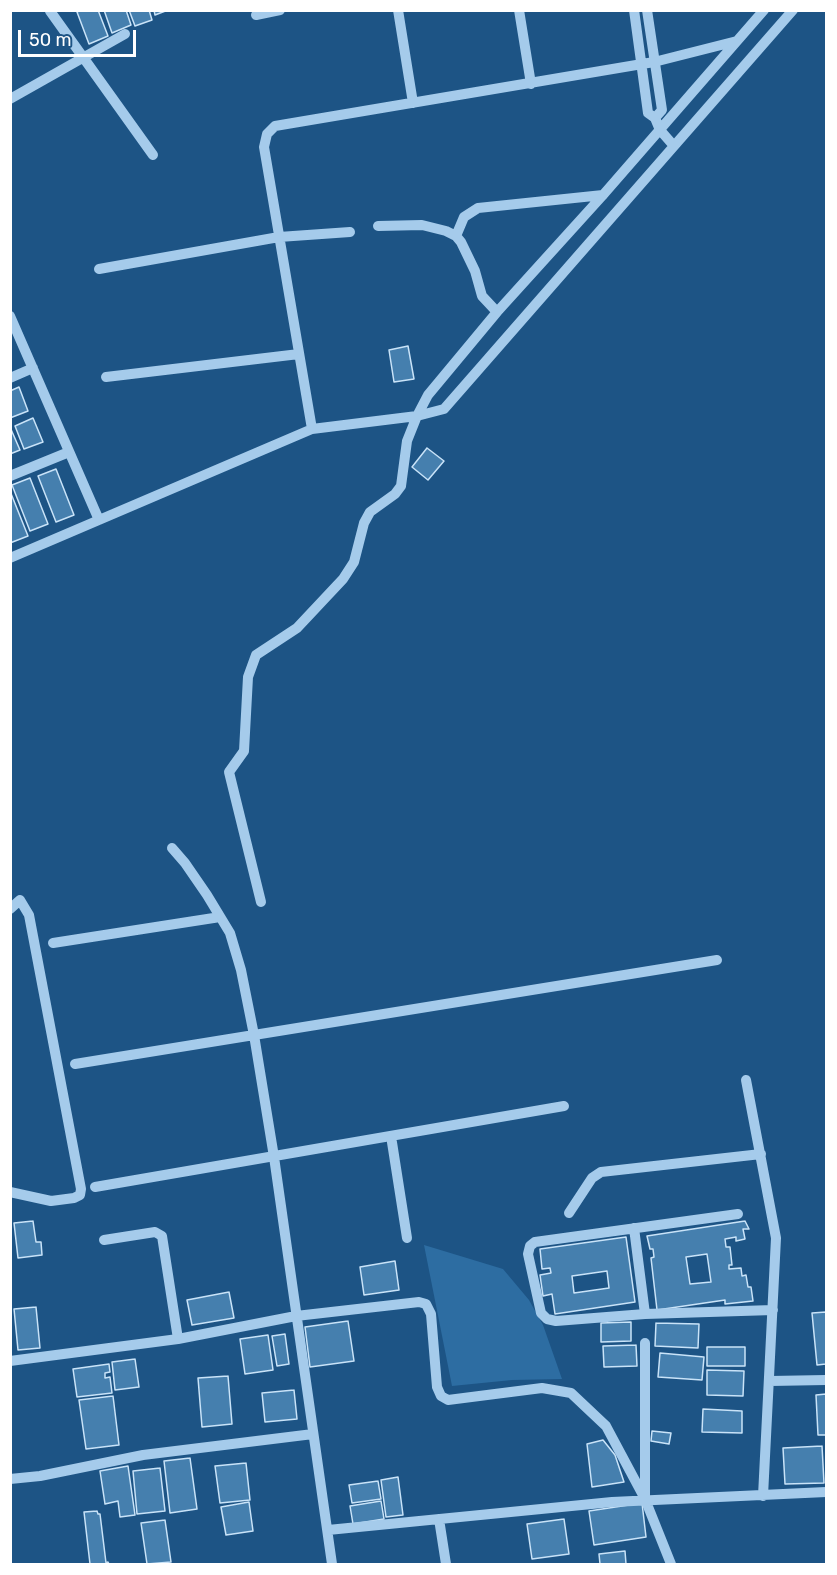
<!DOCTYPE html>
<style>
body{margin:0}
#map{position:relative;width:837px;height:1575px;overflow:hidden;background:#1d5485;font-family:Rubik,sans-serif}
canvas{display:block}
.frame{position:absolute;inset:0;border:12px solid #fff;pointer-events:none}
.scale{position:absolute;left:18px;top:30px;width:118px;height:27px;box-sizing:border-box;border:3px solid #fff;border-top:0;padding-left:8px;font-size:18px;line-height:21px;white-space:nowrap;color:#fff;-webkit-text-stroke:4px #1d5485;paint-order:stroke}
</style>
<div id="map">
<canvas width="837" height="1575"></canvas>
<div class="frame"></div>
<div class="scale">50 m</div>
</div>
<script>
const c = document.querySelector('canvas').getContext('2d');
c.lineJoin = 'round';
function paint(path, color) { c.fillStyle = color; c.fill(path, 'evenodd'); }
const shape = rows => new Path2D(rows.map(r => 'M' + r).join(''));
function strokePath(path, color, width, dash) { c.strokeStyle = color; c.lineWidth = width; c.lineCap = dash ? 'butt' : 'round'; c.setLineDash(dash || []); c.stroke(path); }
paint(shape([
 [424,1245,503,1269,529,1300,543,1325,562,1379,512,1380,452,1386]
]), '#2d6da2');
const building = shape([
 [81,10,98,10,108,36,89,44,77,12,81,10],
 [104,10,126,10,131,25,112,33,104,10],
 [129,10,149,10,152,20,135,26,129,10],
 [154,10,168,10,155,15,154,10],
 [408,346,414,379,394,382,389,350,408,346],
 [19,387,28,411,10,418,10,391,19,387],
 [33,418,43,442,24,449,15,426,33,418],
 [10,427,20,450,10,454,10,427],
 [427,448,444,461,428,480,412,467,427,448],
 [56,469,74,515,56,522,38,476,56,469],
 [30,478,48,524,30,531,12,485,30,478],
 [10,491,28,536,10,543,10,491],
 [33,1221,36,1242,41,1242,42,1255,18,1258,14,1223,33,1221],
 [745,1221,749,1229,743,1229,745,1239,736,1241,736,1237,725,1239,726,1247,730,1247,732,1265,729,1265,729,1269,741,1268,742,1276,746,1275,748,1287,751,1287,753,1301,725,1304,725,1300,657,1310,651,1258,654,1257,653,1249,650,1249,647,1236,745,1221],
 [707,1254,711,1282,690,1284,686,1257,707,1254],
 [626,1237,635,1302,555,1314,552,1294,543,1296,540,1275,551,1273,550,1268,542,1269,540,1249,626,1237],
 [607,1271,609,1288,574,1293,572,1276,607,1271],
 [395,1261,399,1290,364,1295,360,1267,395,1261],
 [229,1292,234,1318,192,1325,187,1300,229,1292],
 [36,1307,40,1348,18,1350,14,1309,36,1307],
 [826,1312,826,1364,817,1365,812,1313,826,1312],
 [348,1321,354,1361,310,1367,305,1327,348,1321],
 [631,1322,631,1341,601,1342,601,1323,631,1322],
 [656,1323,699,1324,698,1348,655,1346,656,1323],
 [285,1334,289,1364,277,1366,272,1336,285,1334],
 [268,1335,273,1370,245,1374,240,1339,268,1335],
 [636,1345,637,1366,604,1367,603,1346,636,1345],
 [707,1347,745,1347,745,1366,707,1366,707,1347],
 [660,1353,704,1357,702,1380,658,1377,660,1353],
 [135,1359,139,1387,115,1390,112,1362,135,1359],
 [109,1364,110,1372,105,1373,105,1378,110,1377,112,1393,77,1397,73,1369,109,1364],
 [707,1370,744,1371,743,1396,707,1395,707,1370],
 [228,1376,232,1424,202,1427,198,1378,228,1376],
 [294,1390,297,1419,265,1422,262,1393,294,1390],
 [826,1394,826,1435,818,1435,816,1395,826,1394],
 [113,1396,119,1445,86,1449,79,1400,113,1396],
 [703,1409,742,1411,742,1433,702,1432,703,1409],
 [652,1431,671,1433,669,1444,651,1441,652,1431],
 [603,1440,615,1455,624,1482,592,1487,587,1444,603,1440],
 [822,1446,824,1483,785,1484,783,1448,822,1446],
 [190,1458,197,1509,170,1513,164,1461,190,1458],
 [246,1463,250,1500,220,1503,215,1466,246,1463],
 [128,1466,135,1515,120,1517,118,1501,105,1504,100,1471,128,1466],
 [160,1468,165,1511,137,1514,133,1471,160,1468],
 [398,1477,403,1515,386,1517,381,1480,398,1477],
 [378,1481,381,1499,352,1503,349,1485,378,1481],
 [381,1501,384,1519,353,1524,350,1506,381,1501],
 [249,1502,253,1531,226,1535,221,1507,249,1502],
 [642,1503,646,1537,594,1545,589,1511,642,1503],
 [97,1511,98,1514,100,1514,106,1563,108,1562,109,1564,90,1564,84,1512,97,1511],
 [564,1519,569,1554,532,1559,527,1524,564,1519],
 [165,1520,171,1562,147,1564,141,1523,165,1520],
 [625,1551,626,1564,600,1564,599,1554,625,1551]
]);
paint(building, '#457fae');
strokePath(building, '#c9e3f8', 1.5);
strokePath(shape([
 [398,10,413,103],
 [519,10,531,84],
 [634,10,648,113,655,118,660,130,674,146],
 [647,10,662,110,655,118],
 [50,11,153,155],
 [256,15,280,10],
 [10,99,125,34],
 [378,226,422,225,446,231,456,236,461,242,475,271,482,296,497,312],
 [456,236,464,217,478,208,603,195],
 [99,269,279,237,350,232],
 [10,316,99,520],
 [106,377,299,354],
 [10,378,33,368],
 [312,429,264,147,267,134,275,126,654,62,737,41],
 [10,476,69,452],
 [10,558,312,429,417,416,444,409,793,10],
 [172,848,185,863,207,895,230,933,241,970,254,1035,274,1157,332,1564],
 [261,902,229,772,244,751,248,677,256,655,297,628,343,579,354,562,364,523,370,512,395,494,401,486,407,441,417,416,428,395,497,312,603,195,764,10],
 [10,909,20,900,29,915,81,1189,80,1195,74,1198,51,1201,10,1192],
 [53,943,220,917],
 [75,1064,717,960],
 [746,1080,776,1238,763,1496],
 [391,1136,407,1238],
 [95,1187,564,1106],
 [569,1213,592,1178,601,1172,761,1154],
 [738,1214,535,1242,530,1246,528,1254,541,1313,547,1319,556,1321,645,1314,773,1310],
 [634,1228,645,1314],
 [104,1240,155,1232,162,1236,178,1339],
 [645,1343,645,1496],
 [10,1361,178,1339,296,1316,419,1302,426,1304,431,1314,437,1387,441,1396,448,1400,542,1388,571,1393,606,1426,645,1499,671,1564],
 [770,1381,826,1380],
 [10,1479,40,1476,143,1455,313,1434],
 [439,1519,446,1564],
 [328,1530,612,1502,826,1492]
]), '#a5cbeb', 10);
</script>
